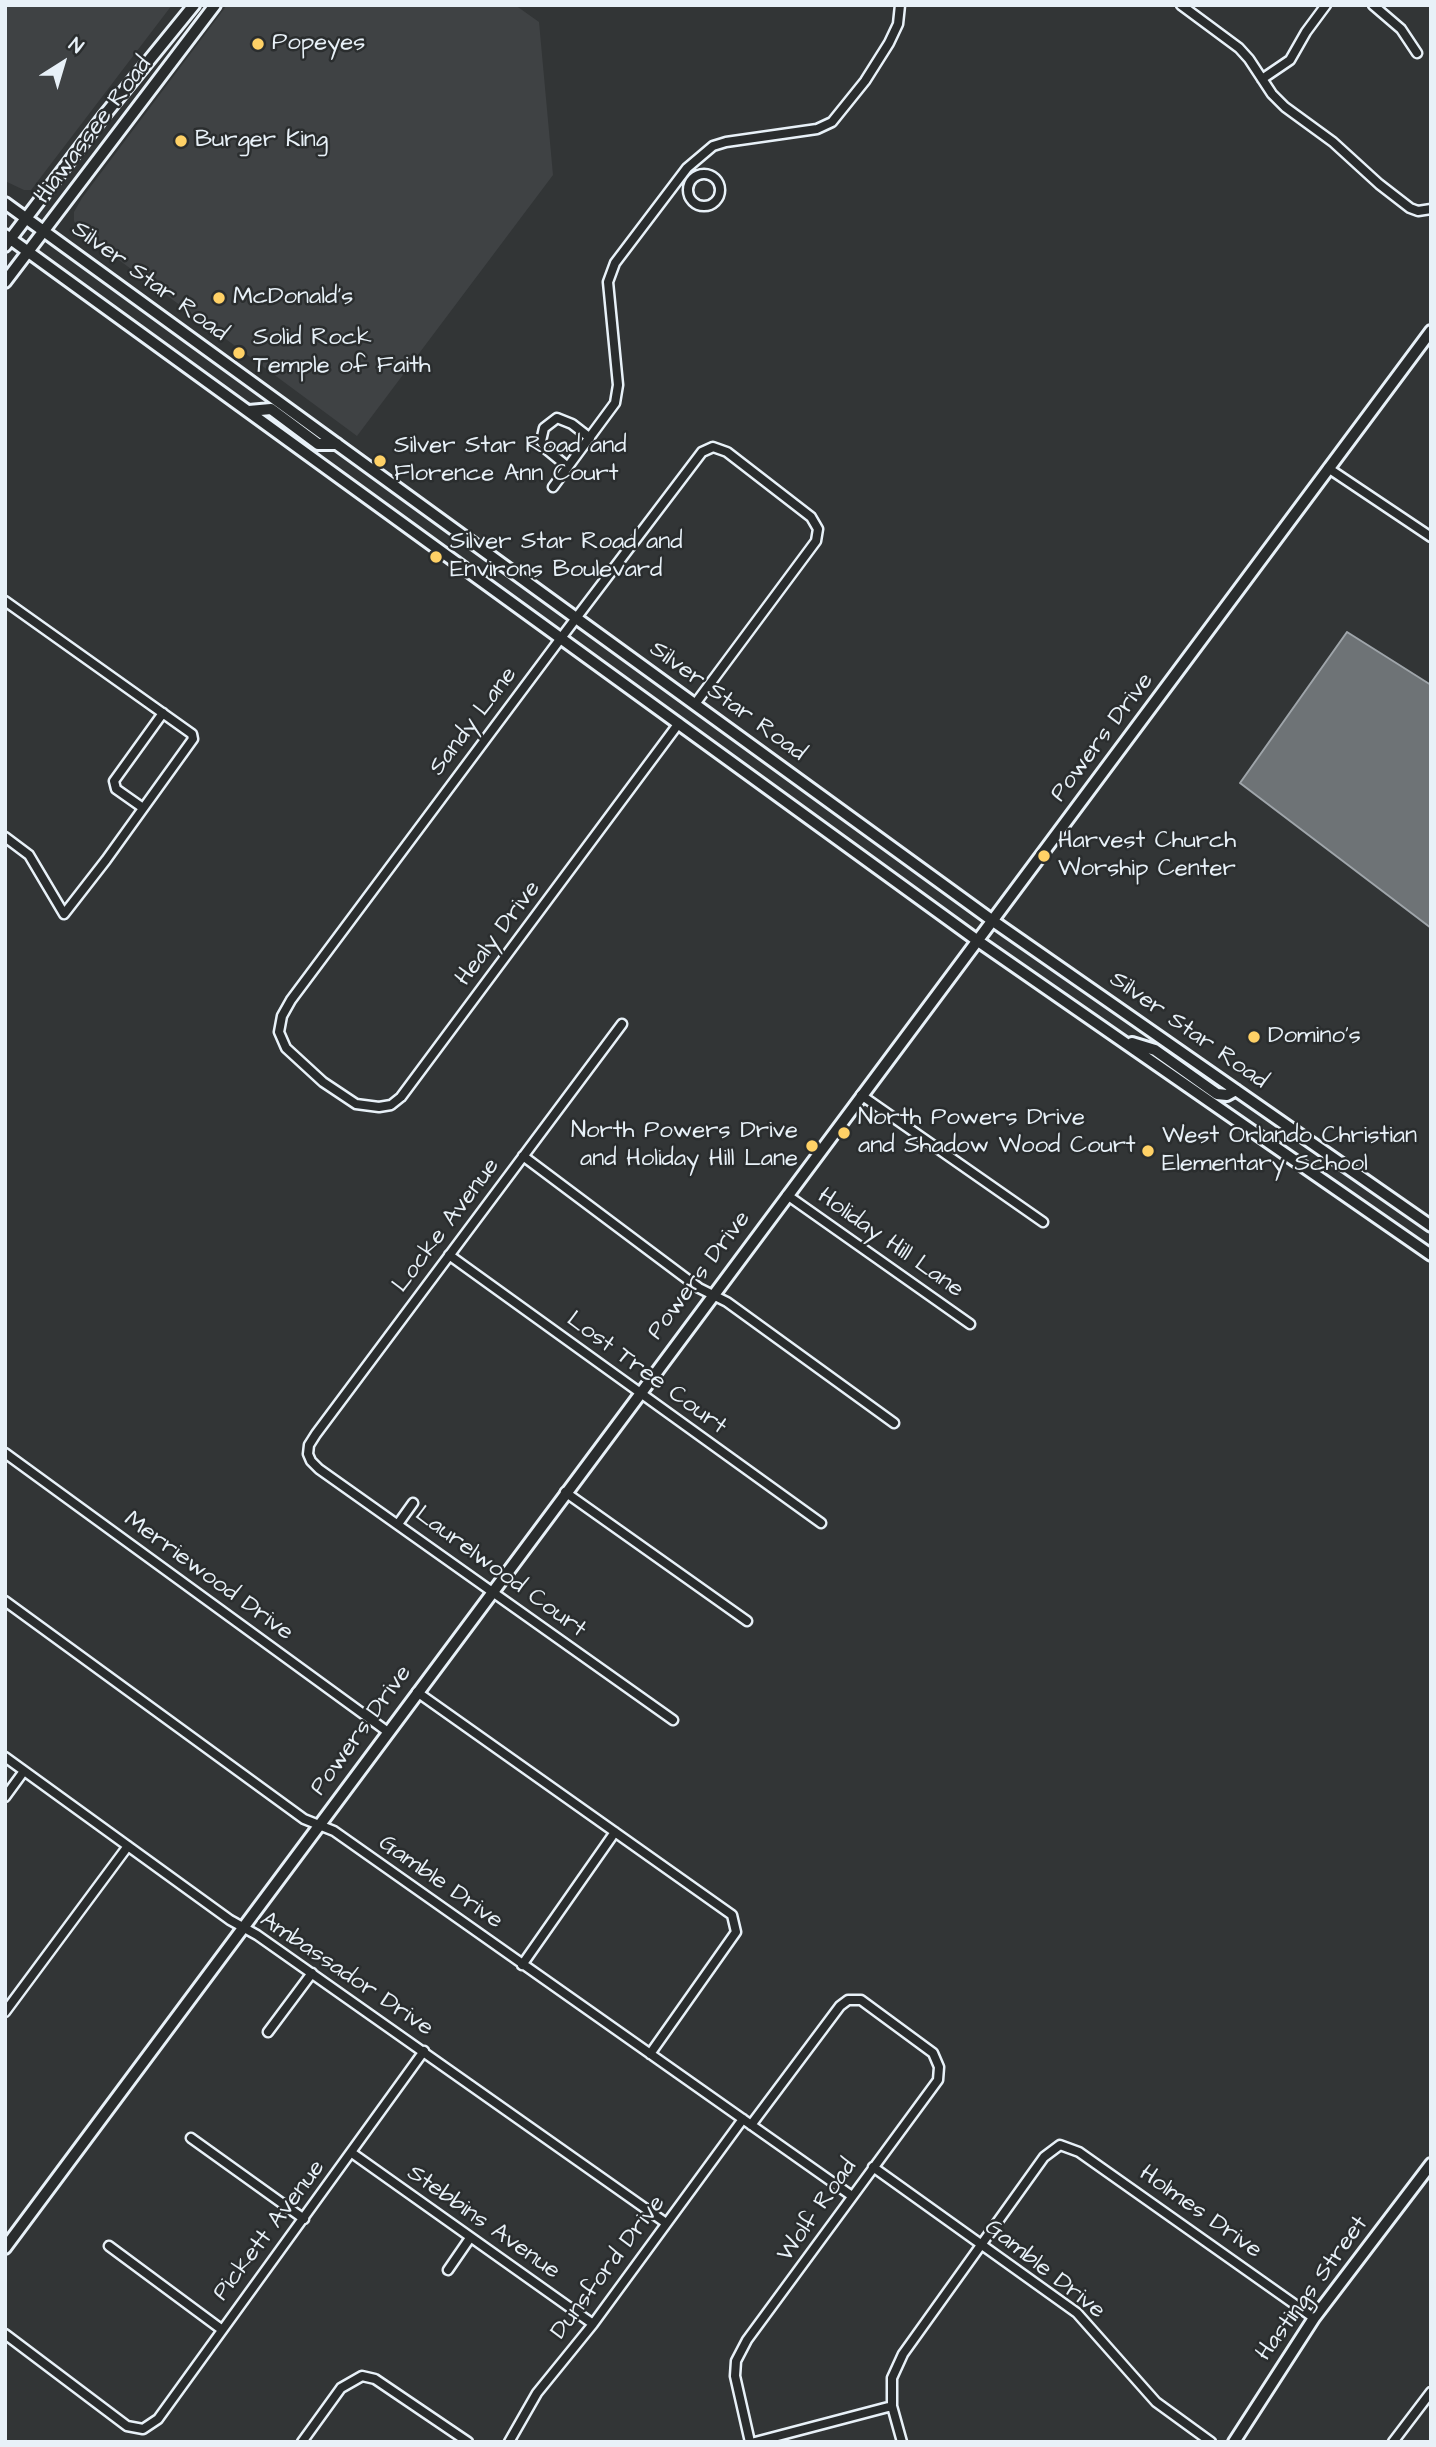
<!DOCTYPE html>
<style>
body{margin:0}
#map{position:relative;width:1436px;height:2447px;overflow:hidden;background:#323536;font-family:"Architects Daughter",sans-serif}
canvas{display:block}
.frame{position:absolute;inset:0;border:7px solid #e8f1f8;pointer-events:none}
.north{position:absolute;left:28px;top:28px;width:70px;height:70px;-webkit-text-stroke:5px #2a2d2e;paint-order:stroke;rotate:37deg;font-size:19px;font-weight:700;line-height:28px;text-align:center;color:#e8f1f8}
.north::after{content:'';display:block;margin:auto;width:24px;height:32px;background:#e8f1f8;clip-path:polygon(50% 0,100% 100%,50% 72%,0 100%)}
</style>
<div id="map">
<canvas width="1436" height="2447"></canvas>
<div class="frame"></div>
<div class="north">N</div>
</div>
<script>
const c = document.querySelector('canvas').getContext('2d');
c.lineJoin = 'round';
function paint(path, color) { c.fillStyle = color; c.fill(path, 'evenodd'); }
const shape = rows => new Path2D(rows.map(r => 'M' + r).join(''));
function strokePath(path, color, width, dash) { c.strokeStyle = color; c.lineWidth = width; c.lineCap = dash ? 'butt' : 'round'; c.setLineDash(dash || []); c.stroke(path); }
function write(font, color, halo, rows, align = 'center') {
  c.font = font + ' "Architects Daughter",sans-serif'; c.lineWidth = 5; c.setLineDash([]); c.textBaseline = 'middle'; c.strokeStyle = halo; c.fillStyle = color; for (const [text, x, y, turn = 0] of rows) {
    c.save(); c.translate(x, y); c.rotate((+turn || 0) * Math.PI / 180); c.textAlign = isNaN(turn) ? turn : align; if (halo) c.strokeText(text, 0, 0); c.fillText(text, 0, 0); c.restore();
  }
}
paint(shape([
 [5,5,172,5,31,190,24,190,5,181],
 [227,5,515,5,539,22,553,175,357,436,81,232,74,221,74,212,82,198]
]), '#3f4244');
const water = shape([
 [1347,632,1431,685,1431,928,1240,783,1347,632]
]);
paint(water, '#6e7376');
strokePath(water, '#9fa5aa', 2);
const street = shape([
 [1181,5,1239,48,1249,59,1272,94,1285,107,1333,142,1379,184,1410,208,1418,211,1431,209],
 [1373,5,1401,29,1417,53],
 [1262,79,1290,60,1306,32,1326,5],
 '688 190a16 16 0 1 1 32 0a16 16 0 1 1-32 0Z',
 [568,467,546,449,541,441,544,428,557,418,572,424,590,438],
 [1328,468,1431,537],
 [553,487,615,403,618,385,608,282,615,263,687,168,713,146,726,142,817,129,832,122,865,81,889,43,898,24,900,5],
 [5,601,192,734,193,739,106,860,64,914,29,855,5,837],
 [679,723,401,1097,391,1105,379,1107,356,1104,323,1082,286,1048,279,1032,282,1016,291,1000,561,638,702,452,713,447,727,452,811,517,818,529,816,541,695,704],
 [143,808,116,789,114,781,163,713],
 [622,1024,316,1434,309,1445,308,1454,311,1461,319,1469,673,1720],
 [861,1095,1043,1222],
 [523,1156,699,1288,727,1302,894,1423],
 [787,1195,970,1324],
 [449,1255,821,1523],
 [5,1453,388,1732],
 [565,1492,747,1621],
 [398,1524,413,1503],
 [5,1601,304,1819,334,1831,852,2196],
 [417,1692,732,1915,736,1932,650,2054],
 [5,1757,230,1920,257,1935,666,2223],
 [5,1797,24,1771],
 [522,1965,615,1832],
 [5,2012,128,1846],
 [268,2032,312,1973],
 [191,2138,304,2219],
 [352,2153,593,2324],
 [873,2167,1077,2313,1156,2402,1211,2442],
 [109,2246,221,2329],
 [448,2270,470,2238],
 [5,2334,127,2426,143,2429,158,2419,424,2051],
 [302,2442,341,2388,362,2376,375,2379,468,2442],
 [509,2442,537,2393,593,2324,743,2119],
 [750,2442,735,2376,736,2361,747,2340,938,2080,939,2067,933,2053,861,2000,848,2000,840,2006,751,2125],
 [755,2442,892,2406],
 [902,2442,892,2406,892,2378,903,2354,1044,2157,1060,2145,1079,2152,1314,2318],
 [1393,2442,1431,2392]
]);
const secondary = shape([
 [5,203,993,921,1431,1226],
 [5,235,978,941,1431,1255],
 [5,246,103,117,194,5],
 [5,282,215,5],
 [249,411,271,409,318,444,337,444],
 [1132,1043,1155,1050,1217,1094,1227,1095,1236,1090],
 [5,2248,1431,331],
 [1234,2442,1314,2318,1431,2164]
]);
strokePath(street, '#e8f1f8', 13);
strokePath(secondary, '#e8f1f8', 16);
strokePath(street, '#2a2d2e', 8);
strokePath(secondary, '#2a2d2e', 10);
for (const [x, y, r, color] of [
 [258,44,7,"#ffd166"],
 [181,141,7,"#ffd166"],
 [219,298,7,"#ffd166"],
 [239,353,7,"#ffd166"],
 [380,461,7,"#ffd166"],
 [436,557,7,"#ffd166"],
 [1044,856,7,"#ffd166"],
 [1254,1037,7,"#ffd166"],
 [844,1133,7,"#ffd166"],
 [812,1146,7,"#ffd166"],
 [1148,1151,7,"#ffd166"]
]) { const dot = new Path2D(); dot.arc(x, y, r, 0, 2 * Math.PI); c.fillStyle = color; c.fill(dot); strokePath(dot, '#2a2d2e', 2.5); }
write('24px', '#e8f1f8', '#2a2d2e', [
 ["Popeyes",272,44],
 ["Burger King",195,141],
 ["McDonald's",233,298],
 ["Solid Rock",253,339],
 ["Temple of Faith",253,367],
 ["Silver Star Road and",394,447],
 ["Florence Ann Court",394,475],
 ["Silver Star Road and",450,543],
 ["Environs Boulevard",450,571],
 ["Harvest Church",1058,842],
 ["Worship Center",1058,870],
 ["Domino's",1268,1037],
 ["North Powers Drive",858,1119],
 ["and Shadow Wood Court",858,1147],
 ["North Powers Drive",798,1132,"right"],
 ["and Holiday Hill Lane",798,1160,"right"],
 ["West Orlando Christian",1162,1137],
 ["Elementary School",1162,1165]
], 'left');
write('24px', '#e8f1f8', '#2a2d2e', [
 ["Hiawassee Road",94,131,-53],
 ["Silver Star Road",149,282,36],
 ["Silver Star Road",727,702,36],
 ["Sandy Lane",474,722,-53],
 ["Powers Drive",1103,738,-53],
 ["Healy Drive",499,934,-53],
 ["Silver Star Road",1188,1031,35],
 ["Locke Avenue",447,1226,-53],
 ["Holiday Hill Lane",890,1244,35],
 ["Powers Drive",700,1276,-53],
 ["Lost Tree Court",646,1374,36],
 ["Laurelwood Court",500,1573,36],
 ["Merriewood Drive",208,1577,36],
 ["Powers Drive",362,1731,-54],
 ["Gamble Drive",440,1883,35],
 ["Ambassador Drive",346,1975,34],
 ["Wolf Road",818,2211,-55],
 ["Holmes Drive",1200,2213,35],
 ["Stebbins Avenue",483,2223,35],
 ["Pickett Avenue",270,2231,-53],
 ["Dunsford Drive",609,2268,-53],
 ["Gamble Drive",1044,2270,38],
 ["Hastings Street",1313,2289,-54]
]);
</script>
